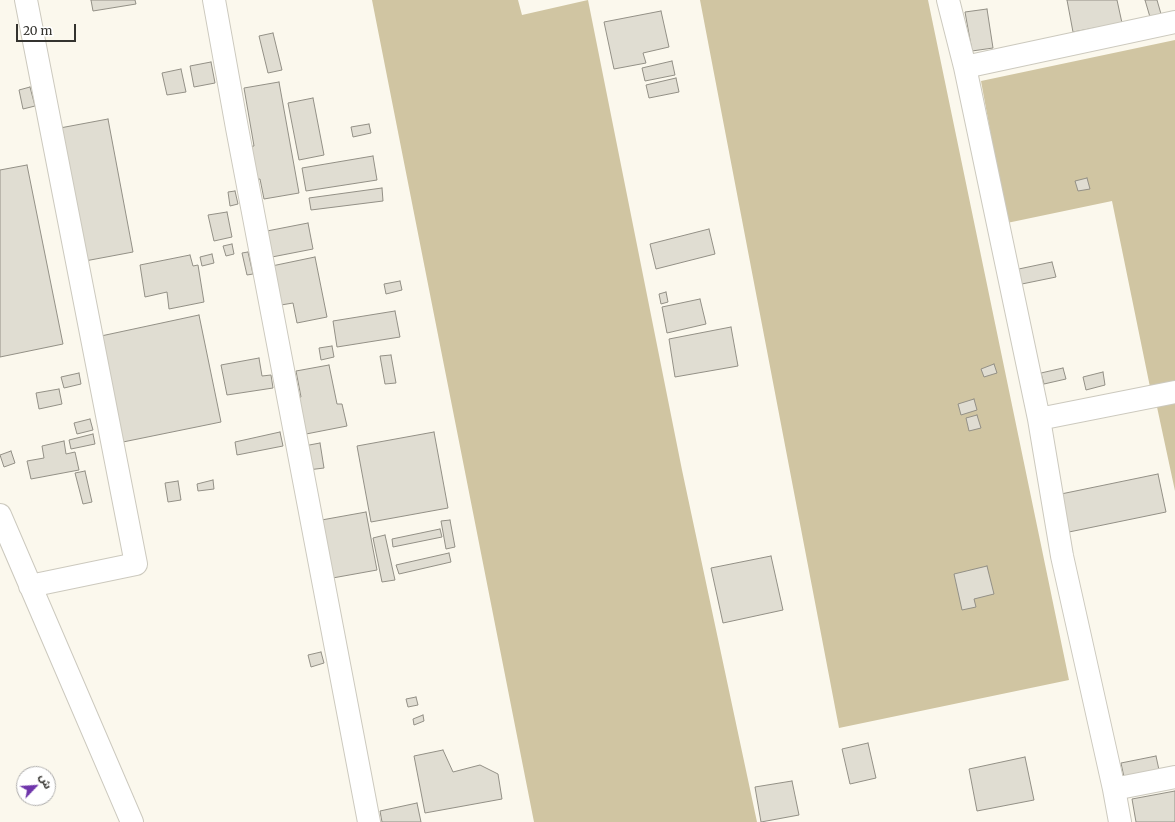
<!DOCTYPE html>
<meta charset="utf-8">
<style>
body{margin:0}
#map{position:relative;width:1175px;height:822px;overflow:hidden;background:#fbf8ed;font-family:Merriweather,"Noto Sans Arabic",serif}
canvas{display:block}
.north{position:absolute;left:16px;top:766px;width:40px;height:40px;box-sizing:border-box;background:#fff;border:1px solid #aeadac;border-radius:50%;rotate:65deg;font-size:11px;font-weight:700;line-height:16px;text-align:center;color:#34332f}
.north::after{content:'';display:block;margin:auto;width:14px;height:18px;background:#6f35ab;clip-path:polygon(50% 0,100% 100%,50% 72%,0 100%)}
.scale{position:absolute;left:16px;top:24px;width:60px;height:18px;box-sizing:border-box;border:2px solid #34332f;border-top:0;padding-left:5px;font-size:12px;line-height:14px;white-space:nowrap;color:#34332f;-webkit-text-stroke:3px #fff;paint-order:stroke}
</style>
<div id="map">
<canvas width="1175" height="822"></canvas>
<div class="north">ش</div>
<div class="scale">20 m</div>
</div>
<script>
const c = document.querySelector('canvas').getContext('2d');
c.lineJoin = 'round';
function paint(path, color) { c.fillStyle = color; c.fill(path, 'evenodd'); }
const shape = rows => new Path2D(rows.map(r => 'M' + r).join(''));
function strokePath(path, color, width, dash) { c.strokeStyle = color; c.lineWidth = width; c.lineCap = dash ? 'butt' : 'round'; c.setLineDash(dash || []); c.stroke(path); }
paint(shape([
 [372,0,518,0,522,15,588,0,682,470,757,822,534,822],
 [700,0,928,0,1069,680,839,728],
 [1175,40,1175,381,1150,387,1112,201,1007,223,981,81],
 [1175,403,1175,491,1157,407]
]), '#d0c5a2');
const building = shape([
 [91,0,135,0,136,4,93,11,91,0],
 [1067,0,1117,0,1122,23,1073,32,1067,0],
 [1145,0,1157,0,1161,14,1150,17,1145,0],
 [987,9,993,48,972,51,965,12,987,9],
 [661,11,669,47,643,53,646,63,614,69,604,22,661,11],
 [273,33,282,70,268,73,259,36,273,33],
 [672,61,675,75,645,81,642,68,672,61],
 [211,62,215,83,194,87,190,66,211,62],
 [181,69,186,92,167,95,162,73,181,69],
 [676,78,679,92,649,98,646,85,676,78],
 [279,82,299,193,264,199,260,179,252,180,246,147,254,146,244,88,279,82],
 [30,87,35,106,23,109,19,90,30,87],
 [313,98,324,155,299,160,288,103,313,98],
 [108,119,133,252,85,261,60,128,108,119],
 [369,124,371,133,353,137,351,127,369,124],
 [373,156,377,180,306,191,302,168,373,156],
 [27,165,63,344,0,357,0,170,27,165],
 [1087,178,1090,189,1078,191,1075,181,1087,178],
 [382,188,383,201,311,210,309,198,382,188],
 [235,191,238,204,230,206,228,192,235,191],
 [227,212,232,237,214,241,208,215,227,212],
 [308,223,313,249,272,257,267,231,308,223],
 [709,229,715,254,656,269,650,244,709,229],
 [232,244,234,254,226,256,223,246,232,244],
 [248,252,253,274,247,275,242,253,248,252],
 [212,254,214,263,202,266,200,257,212,254],
 [190,255,193,266,198,265,204,302,169,309,167,292,145,297,140,265,190,255],
 [315,257,327,317,297,323,293,303,275,306,267,267,315,257],
 [1052,262,1056,277,1017,285,1014,270,1052,262],
 [400,281,402,290,386,294,384,284,400,281],
 [666,292,668,302,661,304,659,294,666,292],
 [700,299,706,324,667,333,662,307,700,299],
 [395,311,400,337,337,347,333,321,395,311],
 [199,315,221,422,123,442,101,336,199,315],
 [731,327,738,366,675,377,669,339,731,327],
 [332,346,334,357,321,360,319,348,332,346],
 [391,355,396,383,385,384,380,356,391,355],
 [259,358,262,376,271,375,273,388,227,395,221,365,259,358],
 [994,364,997,373,984,377,981,369,994,364],
 [329,365,337,404,342,404,347,426,301,435,294,398,301,397,296,371,329,365],
 [1063,368,1066,379,1044,384,1041,373,1063,368],
 [1103,372,1105,385,1086,390,1083,377,1103,372],
 [79,373,81,384,64,388,61,377,79,373],
 [59,389,62,404,39,409,36,393,59,389],
 [974,399,977,410,961,415,958,404,974,399],
 [977,415,981,428,969,431,966,418,977,415],
 [90,419,93,430,77,434,74,423,90,419],
 [280,432,283,446,237,455,235,442,280,432],
 [434,432,448,508,371,522,357,446,434,432],
 [93,434,95,444,71,449,69,440,93,434],
 [64,441,66,454,75,452,79,470,31,479,27,461,44,458,42,446,64,441],
 [320,443,324,468,308,470,304,446,320,443],
 [11,451,15,463,4,467,0,455,11,451],
 [85,471,92,502,83,504,75,473,85,471],
 [1158,474,1166,512,1069,532,1061,494,1158,474],
 [213,480,214,489,198,491,197,484,213,480],
 [178,481,181,500,168,502,165,483,178,481],
 [366,512,377,570,327,579,316,521,366,512],
 [450,520,455,547,446,549,441,521,450,520],
 [440,529,442,537,393,547,392,539,440,529],
 [385,535,395,580,382,582,373,538,385,535],
 [449,553,451,562,399,574,396,565,449,553],
 [771,556,783,610,723,623,711,568,771,556],
 [987,566,994,594,974,599,976,607,962,610,954,574,987,566],
 [321,652,324,663,311,667,308,655,321,652],
 [416,697,418,705,408,707,406,699,416,697],
 [423,715,424,721,414,725,413,719,423,715],
 [868,743,876,778,850,784,842,749,868,743],
 [443,750,453,772,480,765,498,774,502,799,425,813,414,756,443,750],
 [1156,756,1159,770,1124,777,1121,763,1156,756],
 [1025,757,1034,800,977,811,969,769,1025,757],
 [792,781,799,815,761,822,755,787,792,781],
 [1175,791,1175,822,1136,822,1132,799,1175,791],
 [417,803,421,822,382,822,380,811,417,803]
]);
paint(building, '#e0ddd2');
strokePath(building, '#939086', 1);
const minor = shape([
 [26,0,136,564,30,586],
 [214,0,237,128,369,822],
 [948,0,965,67,1039,419,1062,556,1114,789,1120,822],
 [965,67,1175,22],
 [1039,419,1175,392],
 [0,515,132,822],
 [1114,789,1175,777]
]);
strokePath(minor, '#ccc9be', 24);
strokePath(minor, '#fff', 22);
</script>
